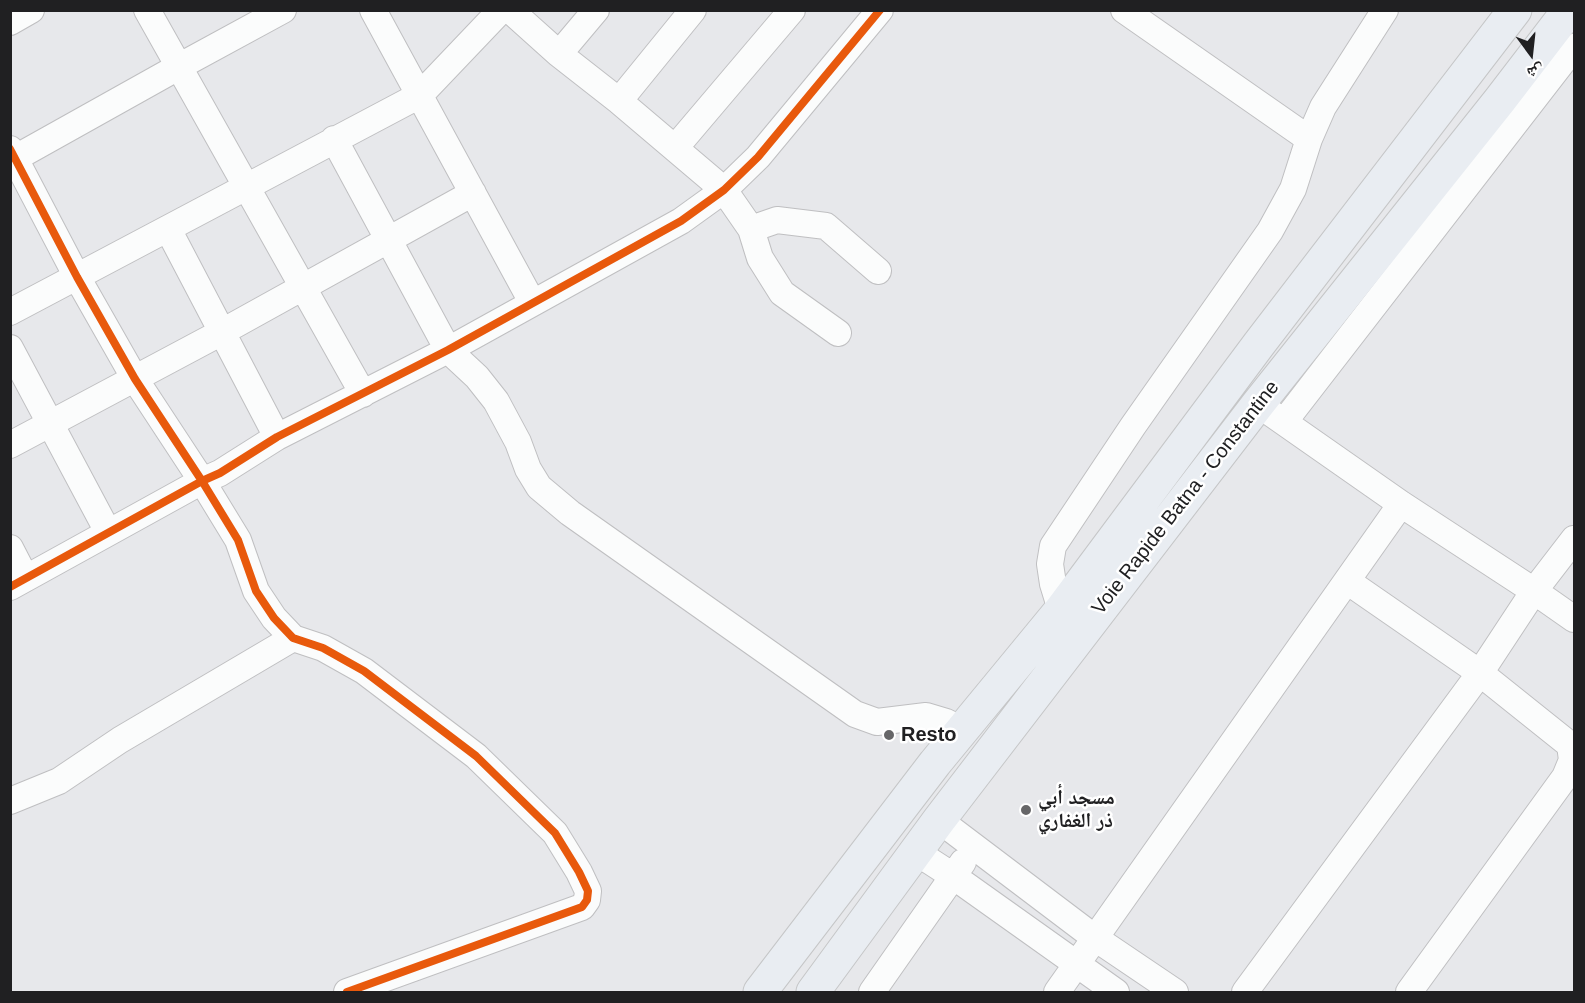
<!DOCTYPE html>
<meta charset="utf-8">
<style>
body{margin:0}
#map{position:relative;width:1585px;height:1003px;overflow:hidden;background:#e7e8eb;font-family:Helvetica,"Noto Naskh Arabic",sans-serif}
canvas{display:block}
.frame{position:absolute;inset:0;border:12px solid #202022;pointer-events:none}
.north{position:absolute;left:1501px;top:24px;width:60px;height:60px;-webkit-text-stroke:4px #fff;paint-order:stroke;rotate:165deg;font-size:16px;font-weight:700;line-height:24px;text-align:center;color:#202022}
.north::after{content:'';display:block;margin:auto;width:21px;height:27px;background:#202022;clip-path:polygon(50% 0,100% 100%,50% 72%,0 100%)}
</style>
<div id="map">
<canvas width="1585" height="1003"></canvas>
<div class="frame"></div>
<div class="north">ش</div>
</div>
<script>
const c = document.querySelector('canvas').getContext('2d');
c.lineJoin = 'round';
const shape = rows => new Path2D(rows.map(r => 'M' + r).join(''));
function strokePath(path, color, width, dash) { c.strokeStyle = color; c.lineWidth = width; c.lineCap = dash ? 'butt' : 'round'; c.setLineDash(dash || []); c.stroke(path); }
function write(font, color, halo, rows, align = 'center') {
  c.font = font + ' Helvetica,"Noto Naskh Arabic",sans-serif'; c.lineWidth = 5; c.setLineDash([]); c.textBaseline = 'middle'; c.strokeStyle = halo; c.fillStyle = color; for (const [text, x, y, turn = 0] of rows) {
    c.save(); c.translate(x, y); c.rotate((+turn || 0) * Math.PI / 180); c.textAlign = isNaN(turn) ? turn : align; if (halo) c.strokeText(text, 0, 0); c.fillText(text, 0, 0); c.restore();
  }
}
const street = shape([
 [147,10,363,394],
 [373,10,532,302],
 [510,10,559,54,619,101,724,190,751,229,760,258,782,293,838,333],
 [1124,10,1309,139],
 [10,22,31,10],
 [559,54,596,10],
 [619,101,693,10],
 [334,139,448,350,477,377,496,401,518,442,528,469,539,487,570,513,855,714,877,722,926,716,946,722,962,730],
 [675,148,792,10],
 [10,149,77,277,135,379,202,481,238,540,256,591,274,618,293,638,323,648,364,671,476,756,555,833,579,872,588,891,587,900,582,907,347,992],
 [10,161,180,66,283,10],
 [168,229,277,437],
 [751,229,777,220,826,226,878,271],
 [10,312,420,95,501,10],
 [10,348,108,532],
 [1284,422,1574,47],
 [10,445,222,332,473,193],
 [1574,539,1534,591,1574,619],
 [10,548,25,577],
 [1347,581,1480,673,1570,745,1572,760,1565,777,1409,992],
 [10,587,202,481,220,473,277,437,448,350,681,221,724,190,758,157,880,10],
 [1061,610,1053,584,1050,564,1053,546,1133,426,1270,231,1293,189,1309,139,1323,107,1385,10],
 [10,801,59,781,120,740,293,638],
 [939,820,1095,938,1175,992],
 [916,852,953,876,1116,992],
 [872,992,963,862],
 [1057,992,1401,504],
 [1245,992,1480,673,1534,591,1401,504,1258,404]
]);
const highway = shape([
 [760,992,935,763,1061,610,1259,344,1515,10],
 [813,992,939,820,1258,404,1500,100,1569,10]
]);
strokePath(street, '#bfbfc1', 28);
strokePath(highway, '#c5c6c7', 35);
strokePath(street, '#fbfcfc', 26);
strokePath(highway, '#e9edf2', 33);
strokePath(shape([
 [10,149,77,277,135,379,202,481,238,540,256,591,274,618,293,638,323,648,364,671,476,756,555,833,579,872,588,891,587,900,582,907,347,992],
 [10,587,202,481,220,473,277,437,448,350,681,221,724,190,758,157,880,10]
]), '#e8590c', 8);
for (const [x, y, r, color] of [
 [889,735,6,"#666668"],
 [1026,810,6,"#666668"]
]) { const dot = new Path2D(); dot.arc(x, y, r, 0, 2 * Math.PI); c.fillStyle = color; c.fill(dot); strokePath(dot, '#fff', 2); }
write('20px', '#202022', '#fff', [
 ["Voie Rapide Batna - Constantine",1186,498,-52]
]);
write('bold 20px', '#202022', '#fff', [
 ["Resto",901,735],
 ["مسجد أبي",1038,798],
 ["ذر الغفاري",1038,821]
], 'left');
</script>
